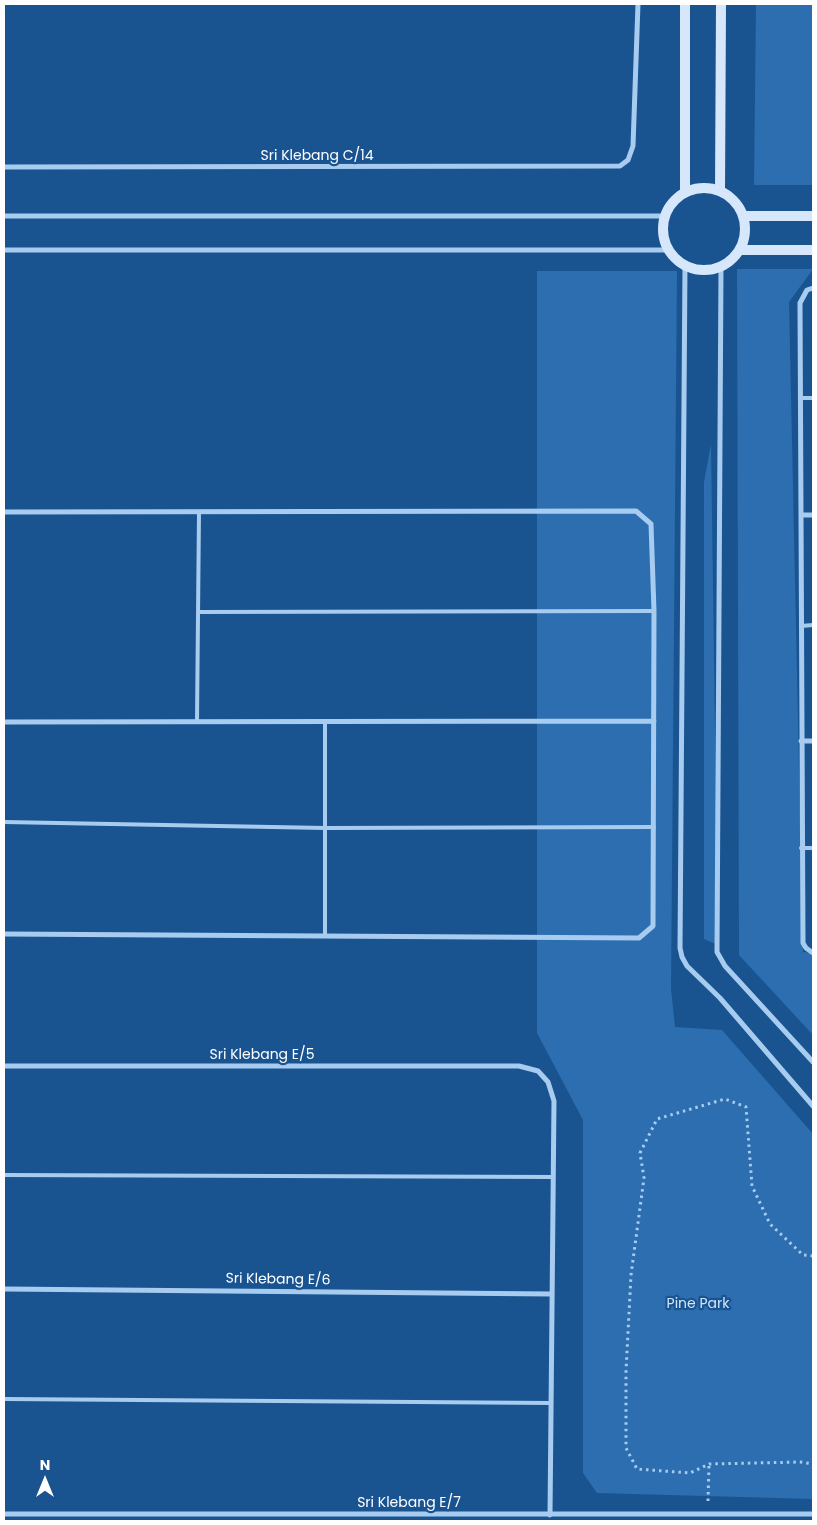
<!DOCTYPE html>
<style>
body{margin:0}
#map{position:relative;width:817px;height:1525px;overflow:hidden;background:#195491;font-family:Poppins,sans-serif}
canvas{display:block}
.frame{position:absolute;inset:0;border:5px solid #fff;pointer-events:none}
.north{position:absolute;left:20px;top:1455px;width:50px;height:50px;-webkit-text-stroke:4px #195491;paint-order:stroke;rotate:0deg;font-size:14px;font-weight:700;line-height:20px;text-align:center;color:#fff}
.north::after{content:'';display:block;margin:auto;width:18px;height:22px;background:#fff;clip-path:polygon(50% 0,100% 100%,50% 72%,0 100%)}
</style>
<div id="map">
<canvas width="817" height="1525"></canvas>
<div class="frame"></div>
<div class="north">N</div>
</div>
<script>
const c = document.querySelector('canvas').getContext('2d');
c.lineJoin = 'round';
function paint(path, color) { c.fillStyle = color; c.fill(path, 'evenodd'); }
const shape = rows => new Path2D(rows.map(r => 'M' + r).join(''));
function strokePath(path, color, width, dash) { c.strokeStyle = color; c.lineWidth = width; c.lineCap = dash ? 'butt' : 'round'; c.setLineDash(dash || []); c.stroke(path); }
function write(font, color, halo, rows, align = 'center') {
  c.font = font + ' Poppins,sans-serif'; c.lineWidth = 4.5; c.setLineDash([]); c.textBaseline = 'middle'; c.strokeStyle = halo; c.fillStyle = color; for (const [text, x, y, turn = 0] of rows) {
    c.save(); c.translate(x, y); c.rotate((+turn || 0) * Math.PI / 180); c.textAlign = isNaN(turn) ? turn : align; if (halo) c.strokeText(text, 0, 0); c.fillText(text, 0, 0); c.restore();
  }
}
paint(shape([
 [756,4,813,4,813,185,754,185],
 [737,269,813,269,789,302,803,952,813,953,813,1035,739,955],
 [537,271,677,271,671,989,675,1027,722,1030,813,1134,813,1499,597,1493,583,1473,583,1120,537,1033],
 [711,444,718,945,704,939,704,482]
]), '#2c6eaf');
strokePath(shape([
 [813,1256,803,1255,770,1224,752,1186,746,1107,725,1099,657,1119,640,1153,644,1178,631,1275,626,1371,626,1448,637,1469,690,1473,709,1464,800,1462,813,1464],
 [708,1501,709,1464]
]), '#a8ccef', 3, [2.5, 4]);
strokePath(shape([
 [800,398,813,398],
 [199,612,654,611],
 [801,626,813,625],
 [197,721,199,512],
 [4,822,325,828,654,827],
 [801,848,813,848],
 [325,936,325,721],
 [4,1175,553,1177],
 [4,1399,551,1403]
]), '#a8ccef', 4);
strokePath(shape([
 [4,167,620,166,628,160,633,146,638,4],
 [4,216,666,216],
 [4,250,669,250],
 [685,265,680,948,682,957,687,966,720,998,813,1106],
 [721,267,717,952,725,966,813,1062],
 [813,288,807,290,800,303,803,943,806,948,813,953],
 [4,512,636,511,651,524,654,611,653,926,639,938,4,934],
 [801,515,813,515],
 [4,722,654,721],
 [801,741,813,741],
 [4,1066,519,1066,538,1071,548,1082,554,1101,550,1515],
 [4,1289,552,1294],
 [4,1514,813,1514]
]), '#a8ccef', 5);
strokePath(shape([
 [685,4,685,193],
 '663 229a41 41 0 1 1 82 0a41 41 0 1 1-82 0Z',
 [720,191,721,4],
 [743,216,813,216],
 [740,250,813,250]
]), '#d6e7fb', 10);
write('14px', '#fff', '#195491', [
 ["Sri Klebang C/14",317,156],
 ["Sri Klebang E/5",262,1055],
 ["Sri Klebang E/6",278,1280,1],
 ["Sri Klebang E/7",409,1503]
]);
write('14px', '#cee5fb', '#195491', [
 ["Pine Park",698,1304]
]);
</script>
